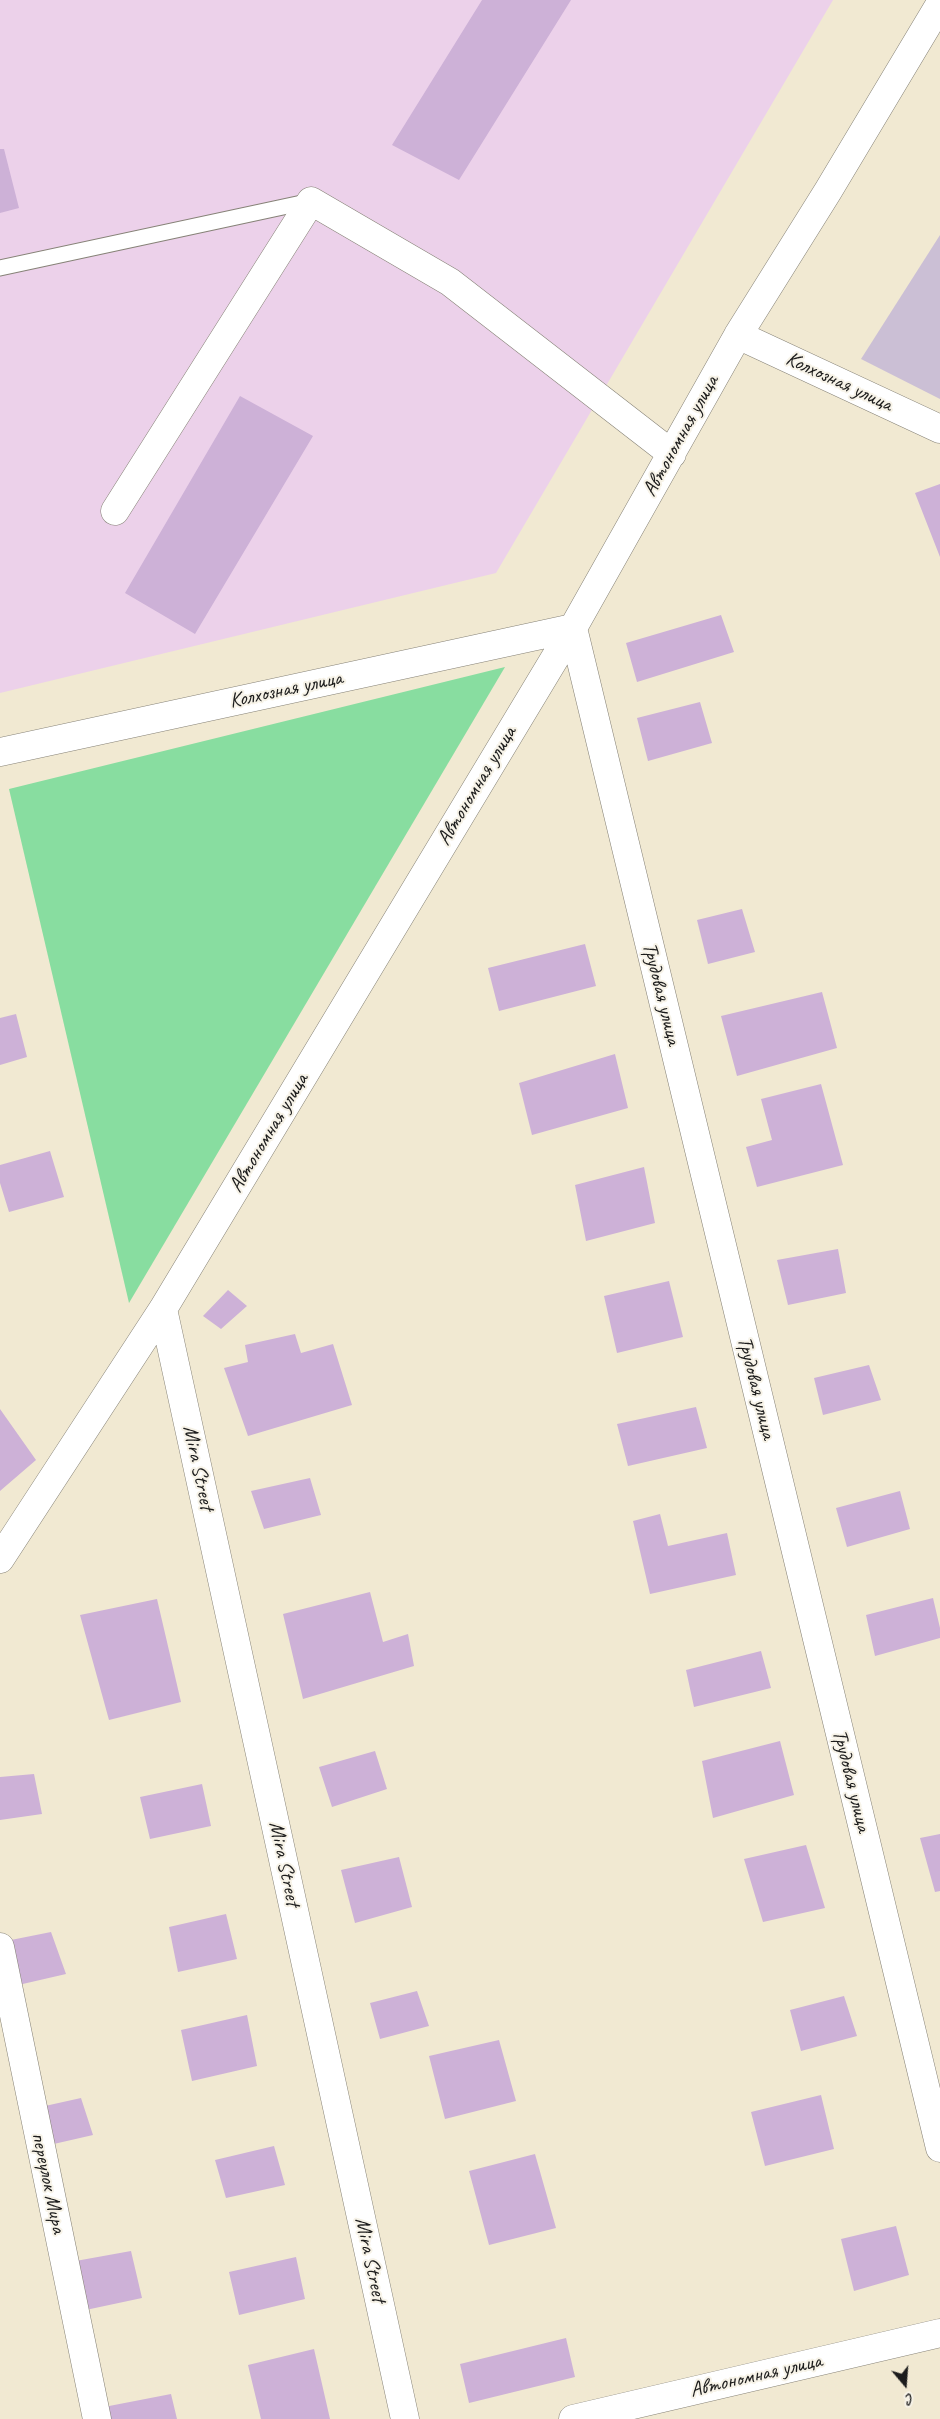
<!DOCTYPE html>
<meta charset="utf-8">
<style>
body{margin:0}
#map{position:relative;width:940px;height:2419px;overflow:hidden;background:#f1e9d2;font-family:Caveat,sans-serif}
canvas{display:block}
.north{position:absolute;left:880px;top:2359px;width:50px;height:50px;-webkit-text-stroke:4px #f7f3e8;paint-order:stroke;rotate:162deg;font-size:14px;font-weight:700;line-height:20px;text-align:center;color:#1c1c1c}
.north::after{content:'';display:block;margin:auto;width:18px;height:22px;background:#1c1c1c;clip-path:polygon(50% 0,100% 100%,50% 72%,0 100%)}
</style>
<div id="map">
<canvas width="940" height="2419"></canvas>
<div class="north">С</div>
</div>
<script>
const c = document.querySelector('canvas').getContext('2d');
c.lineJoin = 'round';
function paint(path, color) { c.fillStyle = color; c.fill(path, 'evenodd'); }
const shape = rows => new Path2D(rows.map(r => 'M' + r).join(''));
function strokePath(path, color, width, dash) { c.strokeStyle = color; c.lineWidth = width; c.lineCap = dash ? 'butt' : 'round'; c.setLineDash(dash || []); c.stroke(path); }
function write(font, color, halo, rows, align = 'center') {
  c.font = font + ' Caveat,sans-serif'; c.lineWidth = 4; c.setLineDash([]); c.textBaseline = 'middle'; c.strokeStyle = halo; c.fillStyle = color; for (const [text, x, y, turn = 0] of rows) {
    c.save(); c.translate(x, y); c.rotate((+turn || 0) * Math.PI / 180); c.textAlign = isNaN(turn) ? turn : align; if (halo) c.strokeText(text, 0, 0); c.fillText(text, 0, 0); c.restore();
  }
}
paint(shape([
 [0,0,833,0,496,573,0,693]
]), '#ecd1ea');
paint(shape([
 [940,235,940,399,861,359]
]), '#cbbfd5');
paint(shape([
 [505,667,129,1303,9,789]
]), '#88dda0');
paint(shape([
 [482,0,571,0,459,180,392,145],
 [0,149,4,149,19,208,0,213],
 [240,396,313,436,195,634,125,593],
 [940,484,940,557,915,493],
 [721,615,734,652,637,682,626,643],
 [700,702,712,743,648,761,637,718],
 [742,909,755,952,708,964,697,920],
 [585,944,596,986,499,1011,488,968],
 [822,992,837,1048,737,1076,721,1016],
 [16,1014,27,1057,0,1065,0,1018],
 [615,1054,628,1108,532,1135,519,1083],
 [821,1084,843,1165,757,1187,746,1147,772,1140,761,1099],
 [50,1151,64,1197,9,1212,0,1183,0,1165],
 [644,1167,655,1223,586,1241,575,1185],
 [838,1249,846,1293,788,1305,777,1260],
 [669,1281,683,1337,617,1353,604,1296],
 [228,1290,247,1306,221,1329,203,1316],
 [295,1334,301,1353,333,1344,352,1405,248,1436,224,1368,248,1362,245,1345],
 [869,1365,881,1400,823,1415,814,1378],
 [696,1407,707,1448,628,1466,617,1424],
 [0,1409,36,1460,0,1491],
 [310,1478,321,1515,264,1529,251,1491],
 [900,1491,910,1529,847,1547,836,1508],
 [660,1514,668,1546,727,1533,736,1575,650,1594,633,1521],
 [370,1592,383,1642,408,1634,414,1666,303,1699,283,1614],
 [933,1598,940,1628,940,1638,875,1656,866,1615],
 [157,1599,181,1702,109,1720,80,1615],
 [761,1651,771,1688,694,1707,686,1670],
 [780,1741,794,1795,713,1818,702,1761],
 [375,1751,387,1789,332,1807,319,1767],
 [34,1774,42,1814,0,1820,0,1777],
 [202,1784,211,1826,150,1839,140,1797],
 [940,1834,940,1891,935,1892,920,1838],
 [806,1845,825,1908,763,1922,744,1859],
 [399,1857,412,1907,355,1923,341,1870],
 [226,1914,237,1959,178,1972,169,1927],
 [51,1932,66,1974,14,1986,1,1942],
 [417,1991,429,2026,380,2039,370,2003],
 [844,1996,857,2036,801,2051,790,2010],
 [247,2015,257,2066,192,2081,181,2030],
 [499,2040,516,2101,445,2119,429,2056],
 [821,2095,834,2149,765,2166,751,2112],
 [81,2098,93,2135,45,2146,36,2108],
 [274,2146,285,2185,226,2198,215,2160],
 [535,2154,556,2228,489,2245,469,2171],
 [896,2226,909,2275,854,2291,841,2239],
 [131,2251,142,2298,81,2311,70,2262],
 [296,2257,305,2299,239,2315,229,2272],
 [566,2338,575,2377,469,2403,460,2364],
 [314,2349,330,2419,261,2419,248,2365],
 [171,2394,177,2419,107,2419,104,2407]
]), '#cdb1d7');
const service = shape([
 [0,268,311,201]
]);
const minor = shape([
 [738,335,940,429],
 [115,511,311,201,450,282,672,454],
 [573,628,940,2148],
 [0,752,573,628],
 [163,1309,405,2419],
 [0,1559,163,1309,573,628,738,335,828,191,940,4],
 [0,1947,97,2419],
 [573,2419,940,2333]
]);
strokePath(service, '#868277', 17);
strokePath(minor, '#868277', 29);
strokePath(service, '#fff', 15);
strokePath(minor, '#fff', 28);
write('21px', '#1c1c1c', '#f7f3e8', [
 ["Колхозная улица",839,382,25],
 ["Автономная улица",681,436,-61],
 ["Колхозная улица",286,690,-12],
 ["Автономная улица",477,786,-59],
 ["Трудовая улица",661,994,76],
 ["Автономная улица",269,1133,-59],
 ["Трудовая улица",756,1388,76],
 ["Mira Street",198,1468,78],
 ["Трудовая улица",851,1781,76],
 ["Mira Street",284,1864,78],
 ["переулок Мира",48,2183,78],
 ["Mira Street",370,2260,78],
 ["Автономная улица",756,2376,-13]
]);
</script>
